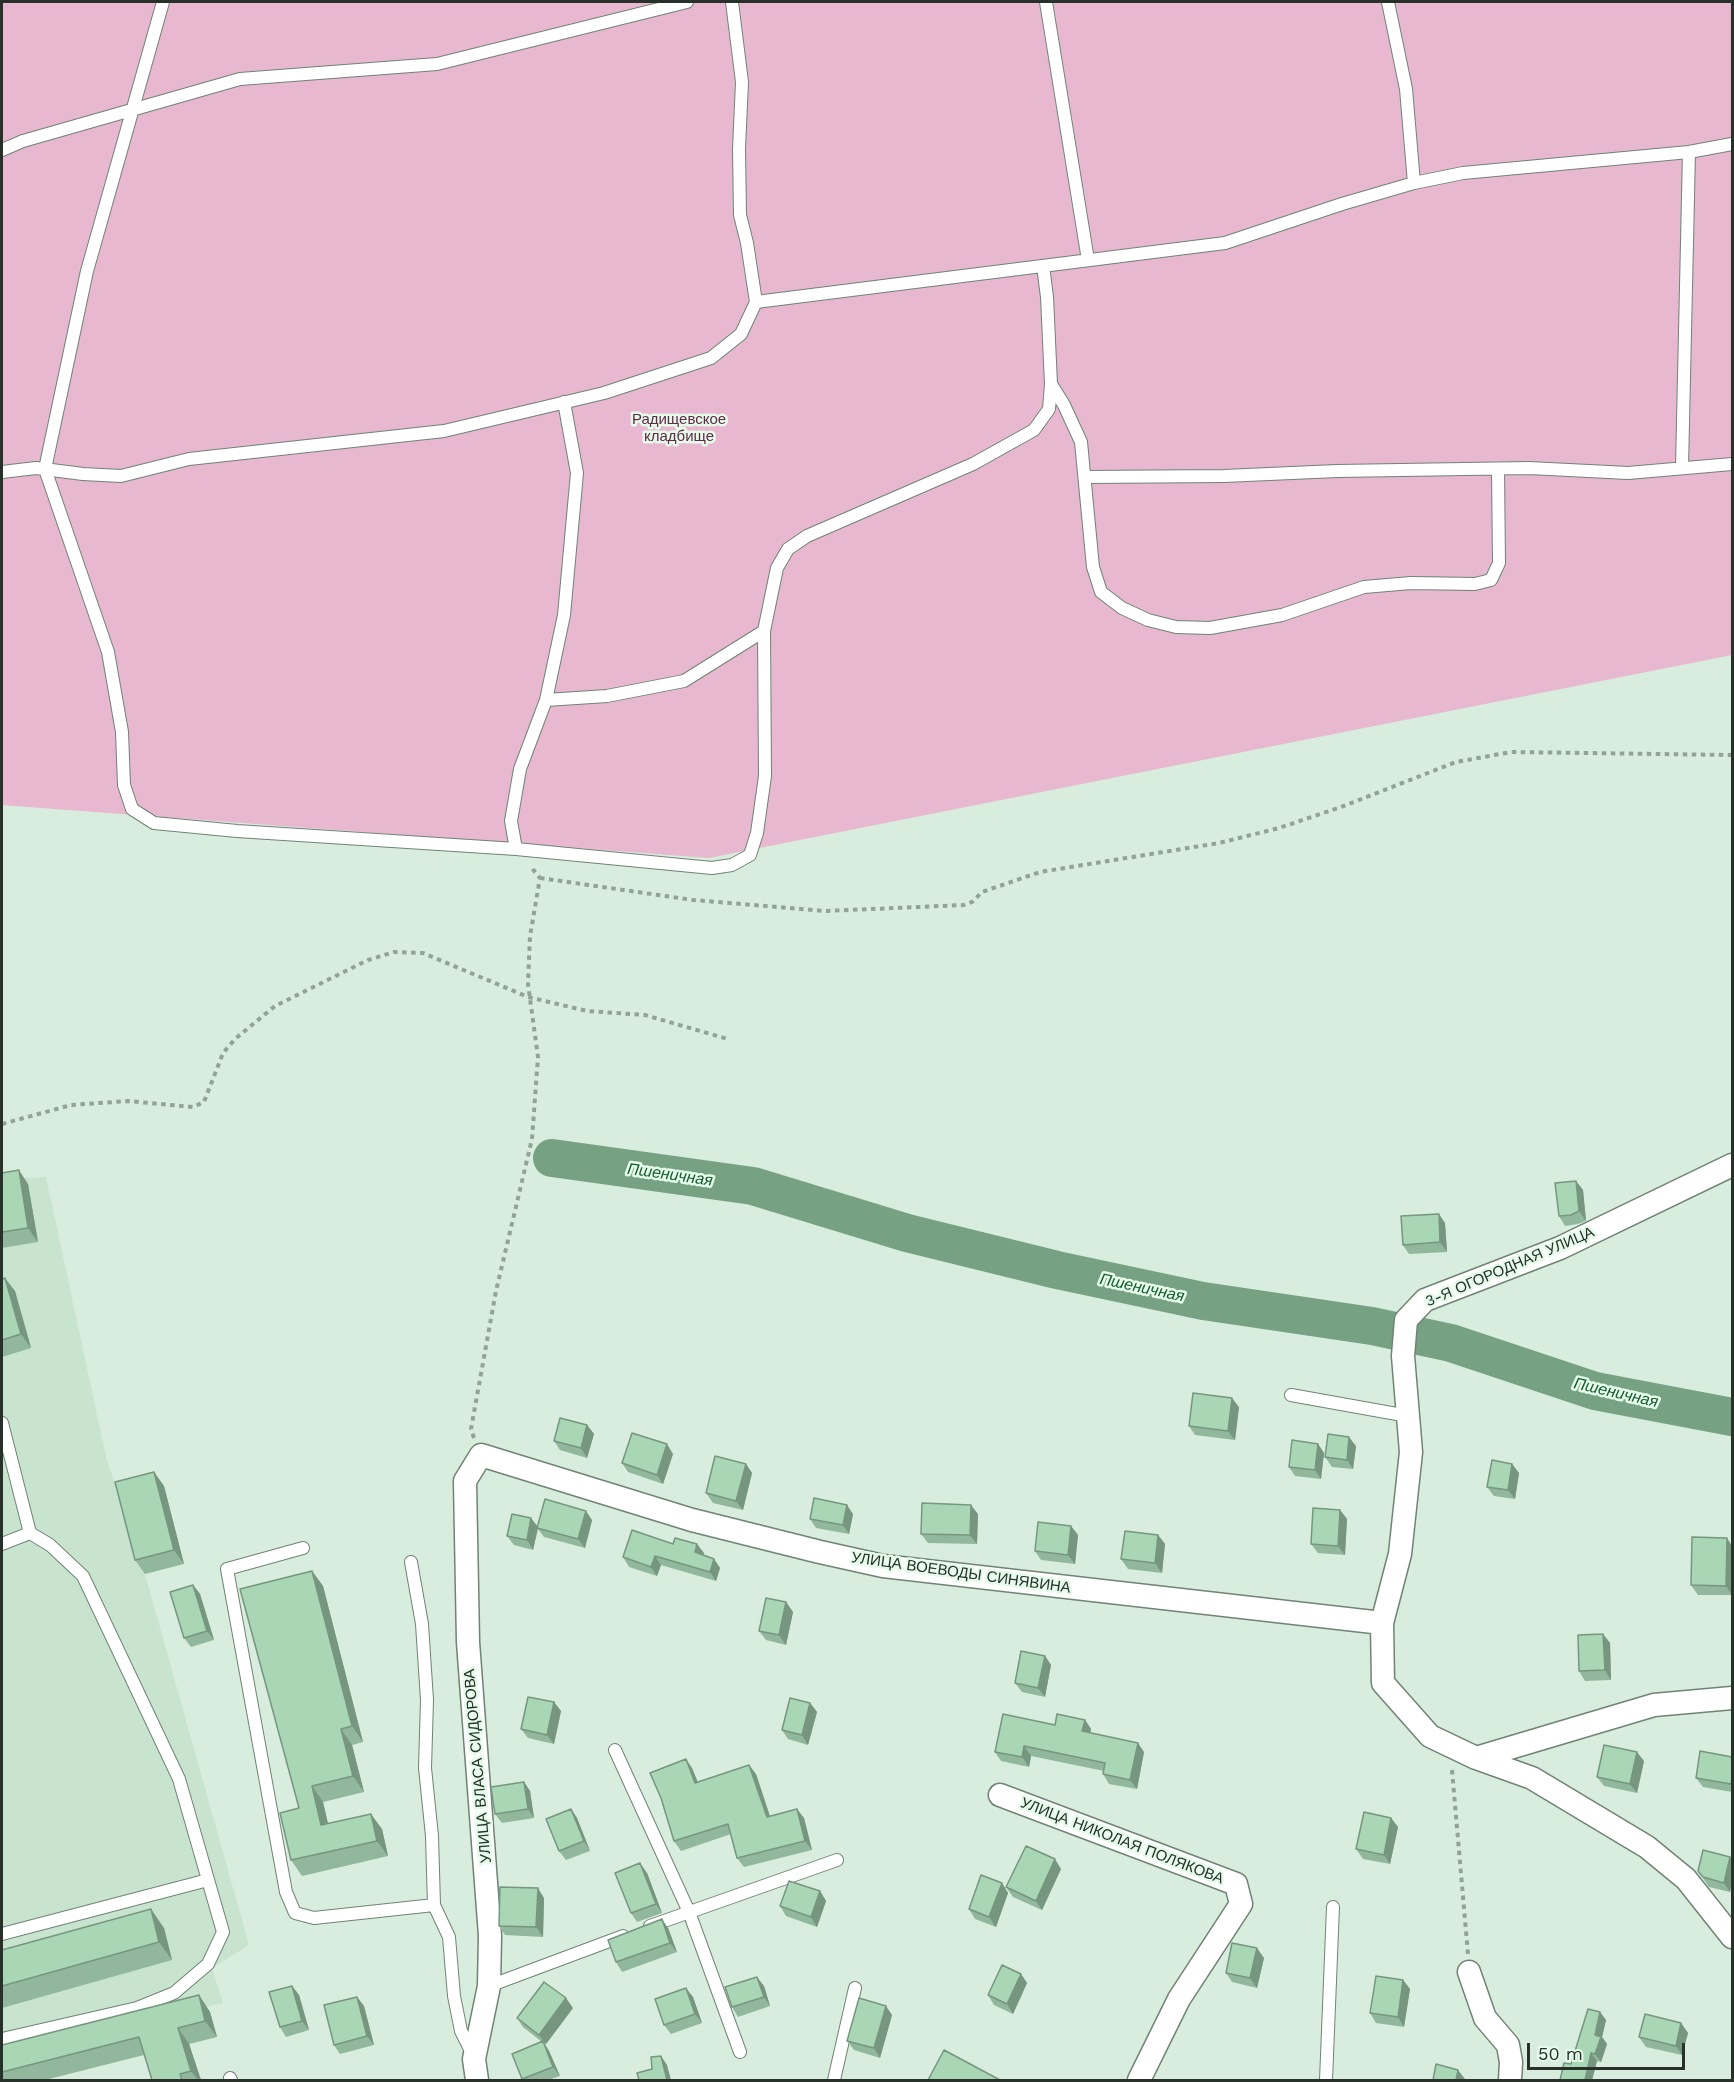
<!DOCTYPE html>
<meta charset="utf-8">
<style>
body{margin:0}
#map{position:relative;width:1734px;height:2082px;overflow:hidden;background:#d8eddd;font-family:"Work Sans",sans-serif}
canvas{display:block}
.frame{position:absolute;inset:0;border:3px solid #28302a;pointer-events:none}
.scale{position:absolute;left:1527px;top:2043px;width:158px;height:27px;box-sizing:border-box;border:3px solid #28302a;border-top:0;padding-left:8px;font-size:18px;line-height:21px;white-space:nowrap;color:#28302a;-webkit-text-stroke:4px #e5fbea;paint-order:stroke}
</style>
<div id="map">
<canvas width="1734" height="2082"></canvas>
<div class="frame"></div>
<div class="scale">50 m</div>
</div>
<script>
const c = document.querySelector('canvas').getContext('2d');
c.lineJoin = 'round';
function paint(path, color) { c.fillStyle = color; c.fill(path, 'evenodd'); }
const shape = rows => new Path2D(rows.map(r => 'M' + r).join(''));
function strokePath(path, color, width, dash) { c.strokeStyle = color; c.lineWidth = width; c.lineCap = dash ? 'butt' : 'round'; c.setLineDash(dash || []); c.stroke(path); }
function write(font, color, halo, rows, align = 'center') {
  c.font = font + ' "Work Sans",sans-serif'; c.lineWidth = 5; c.setLineDash([]); c.textBaseline = 'middle'; c.strokeStyle = halo; c.fillStyle = color; for (const [text, x, y, turn = 0] of rows) {
    c.save(); c.translate(x, y); c.rotate((+turn || 0) * Math.PI / 180); c.textAlign = isNaN(turn) ? turn : align; if (halo) c.strokeText(text, 0, 0); c.fillText(text, 0, 0); c.restore();
  }
}
paint(shape([
 [46,1177,106,1457,143,1567,249,1945,212,1968,223,2003,2,2058,2,1179]
]), '#c8e4cf');
paint(shape([
 [2,2,1732,2,1732,655,709,858,2,805]
]), '#e7b8cf');
strokePath(shape([
 [552,1158,753,1186,907,1233,1057,1270,1203,1301,1372,1326,1451,1343,1595,1391,1732,1417]
]), '#76a182', 38);
const service = shape([
 [163,2,87,271,45,469,108,652,122,732,124,785,132,809,154,823,237,831,516,849,712,868,732,865,750,855,757,833,765,776,764,631],
 [732,2,742,82,739,149,740,215,747,243,756,302],
 [1046,2,1088,260],
 [1388,2,1406,89,1414,183],
 [2,150,23,141,240,79,437,64,687,2],
 [1043,266,1047,297,1051,384,1064,405,1081,442,1093,567,1101,592,1122,608,1148,620,1176,627,1210,628,1282,615,1364,587,1411,583,1475,584,1491,580,1499,563,1498,469],
 [1682,467,1689,152],
 [2,472,36,468,83,474,121,476,189,459,444,431,604,393,711,358,741,334,756,302,1225,243,1342,204,1414,183,1463,173,1689,152,1732,144],
 [1085,477,1224,476,1337,471,1529,468,1628,473,1732,464],
 [546,700,607,696,684,681,764,631,777,568,788,549,807,536,973,464,1034,430,1049,409,1051,384],
 [516,849,511,821,520,769,546,700,564,615,577,473,564,402],
 [1291,1395,1408,1416],
 [2,1423,30,1533,2,1544],
 [303,1548,227,1569,286,1892,295,1913,314,1918,434,1905,449,1937,454,1996,461,2031,473,2055],
 [411,1562,422,1624,427,1700,425,1768,432,1836,434,1905],
 [615,1750,689,1912,740,2052],
 [650,1926,837,1860],
 [2,1934,208,1880],
 [489,1986,623,1936],
 [2,2039,137,2008,174,1993,208,1964,223,1932,179,1779,83,1576,50,1545,30,1533],
 [230,2078,231,2080],
 [834,2080,855,1988],
 [1326,2080,1333,1907]
]);
const minor = shape([
 [1732,1165,1560,1248,1425,1300,1406,1320,1403,1356,1411,1452,1400,1554,1382,1623,1383,1683,1430,1736,1476,1758,1532,1778,1647,1847,1686,1879,1732,1937],
 [1476,1758,1654,1705,1732,1698],
 [1000,1795,1236,1884,1241,1904,1179,1999,1139,2080],
 [1469,1972,1485,2018,1508,2045,1511,2062,1510,2080],
 [477,2080,474,2059,489,1986,490,1936,468,1642,465,1481,481,1455,692,1520,820,1552,883,1566,1382,1623]
]);
strokePath(service, '#708375', 14);
strokePath(minor, '#708375', 25);
strokePath(shape([
 [540,878,693,900,825,911,964,905,972,902,982,892,1040,872,1219,843,1279,828,1341,807,1456,762,1511,752,1732,755],
 [2,1124,71,1105,128,1101,193,1107,204,1102,223,1053,235,1039,275,1006,368,960,394,952,423,953,528,997,587,1011,645,1015,728,1039],
 [474,1438,471,1429,496,1291,532,1139,538,1057,528,984,530,936,540,878,531,867],
 [1452,1770,1468,1954]
]), '#92a296', 4, [4.5, 4.5]);
strokePath(service, '#fff', 12);
strokePath(minor, '#fff', 22);
paint(shape([
 [2,1173,28,1184,38,1242,2,1248],
 [1576,1181,1583,1190,1586,1221,1578,1224,1565,1226,1559,1216],
 [1445,1223,1447,1252,1409,1254,1403,1245],
 [2,1279,15,1291,31,1348,2,1357],
 [1239,1407,1235,1440,1195,1435,1189,1426],
 [587,1425,594,1434,587,1458,560,1450,554,1441],
 [1318,1444,1324,1453,1321,1479,1295,1476,1289,1467],
 [1356,1446,1353,1469,1332,1467,1325,1457],
 [673,1454,663,1484,628,1472,622,1463],
 [746,1464,752,1473,743,1510,713,1503,706,1493],
 [1512,1464,1519,1473,1515,1499,1494,1496,1487,1487],
 [154,1472,164,1486,184,1564,145,1574,135,1560],
 [1340,1510,1347,1519,1345,1555,1318,1553,1311,1544],
 [853,1514,849,1534,816,1528,810,1519],
 [978,1514,977,1544,928,1543,921,1534],
 [592,1520,585,1548,544,1537,538,1529,533,1550,514,1545,507,1536,537,1527],
 [1071,1526,1078,1535,1075,1564,1041,1560,1035,1551],
 [1158,1535,1165,1544,1162,1573,1128,1569,1121,1559],
 [673,1544,704,1553,703,1555,714,1559,720,1568,716,1581,661,1565,657,1576,629,1567,623,1557],
 [1732,1546,1732,1595,1698,1595,1691,1585],
 [312,1571,323,1586,363,1742,352,1745,364,1792,323,1802,328,1824,382,1829,388,1856,302,1876,291,1860,299,1808],
 [193,1585,200,1594,214,1640,191,1647,184,1638],
 [786,1602,793,1612,786,1645,766,1640,759,1631],
 [1603,1634,1610,1643,1611,1680,1585,1681,1579,1671],
 [1045,1656,1051,1665,1045,1697,1022,1692,1015,1683],
 [554,1702,561,1711,554,1744,528,1738,521,1729],
 [810,1703,817,1712,808,1745,788,1739,782,1730],
 [1085,1720,1091,1729,1090,1733,1144,1752,1137,1789,1109,1784,1103,1774,1104,1771,1031,1756,1029,1767,1001,1761,995,1752,1055,1725],
 [1732,1757,1732,1792,1703,1787,1696,1778],
 [1644,1761,1637,1793,1604,1786,1597,1777],
 [692,1768,697,1782,756,1774,770,1816,804,1818,812,1850,744,1867,737,1858,731,1834,681,1851,674,1841],
 [524,1782,530,1791,534,1818,502,1823,495,1814],
 [571,1809,577,1818,590,1851,566,1860,559,1851],
 [1391,1818,1398,1827,1390,1864,1363,1859,1356,1849],
 [1730,1857,1732,1861,1732,1882,1730,1892,1709,1887,1698,1871],
 [1061,1869,1042,1910,1013,1897,1006,1887],
 [647,1873,662,1913,637,1922,631,1913],
 [1002,1883,1008,1893,996,1927,975,1919,969,1909],
 [820,1891,826,1901,817,1927,786,1916,780,1906],
 [544,1898,543,1937,505,1935,499,1926],
 [164,1928,172,1960,2,2008,2,1950],
 [668,1928,677,1952,622,1972,616,1962],
 [1264,1958,1257,1988,1232,1982,1226,1973],
 [1021,1974,1027,1983,1013,2014,994,2005,988,1995],
 [1403,1980,1410,1989,1404,2027,1376,2023,1370,2013],
 [292,1986,299,1995,309,2030,286,2037,280,2027],
 [764,1986,770,2006,738,2017,732,2007],
 [199,1995,210,2012,217,2037,189,2044,201,2080,152,2080,144,2055,45,2080,2,2080,2,2045],
 [357,1997,364,2006,374,2045,340,2054,334,2045],
 [693,1997,702,2023,671,2034,664,2025],
 [573,2008,546,2044,543,2042,549,2051,560,2076,548,2080,523,2080,522,2079,542,2042,523,2027,517,2018],
 [1600,2012,1606,2020,1602,2037,1607,2044,1601,2062,1597,2061,1592,2080,1560,2080,1571,2064],
 [892,2015,880,2058,854,2050,847,2041],
 [1681,2023,1688,2033,1682,2055,1646,2047,1639,2037]
]), '#91b89c');
paint(shape([
 [19,1170,28,1184,38,1242,28,1228],
 [1576,1181,1583,1190,1586,1221,1579,1211],
 [1439,1214,1445,1223,1447,1252,1440,1242],
 [5,1278,15,1291,31,1348,21,1334],
 [1232,1398,1239,1407,1235,1440,1228,1431],
 [587,1425,594,1434,587,1458,581,1448],
 [1349,1437,1356,1446,1353,1469,1347,1460],
 [667,1444,673,1454,663,1484,657,1475],
 [1318,1444,1324,1453,1321,1479,1315,1470],
 [746,1464,752,1473,743,1510,736,1501],
 [1512,1464,1519,1473,1515,1499,1508,1490],
 [154,1472,164,1486,184,1564,174,1550],
 [847,1505,853,1514,849,1534,843,1525],
 [971,1505,978,1514,977,1544,970,1535],
 [1340,1510,1347,1519,1345,1555,1338,1546],
 [586,1511,592,1520,585,1548,578,1539],
 [531,1518,538,1527,533,1550,527,1540],
 [1071,1526,1078,1535,1075,1564,1068,1555],
 [1158,1535,1165,1544,1162,1573,1155,1563],
 [1727,1538,1732,1546,1732,1595,1726,1586],
 [697,1544,704,1553,701,1561,695,1552],
 [655,1556,661,1565,657,1576,651,1567],
 [714,1559,720,1568,716,1581,710,1572],
 [312,1571,323,1586,363,1742,352,1726],
 [193,1585,200,1594,214,1640,207,1631],
 [786,1602,793,1612,786,1645,779,1635],
 [1603,1634,1610,1643,1611,1680,1605,1670],
 [1045,1656,1051,1665,1045,1697,1038,1688],
 [554,1702,561,1711,554,1744,547,1735],
 [810,1703,817,1712,808,1745,802,1735],
 [1085,1720,1091,1729,1089,1741,1082,1731],
 [341,1729,352,1745,364,1792,353,1776],
 [1138,1743,1144,1752,1137,1789,1130,1780],
 [1024,1746,1031,1756,1029,1767,1022,1757],
 [1637,1752,1644,1761,1637,1793,1630,1784],
 [686,1759,692,1768,702,1792,695,1783],
 [749,1765,756,1774,773,1826,767,1817],
 [524,1782,530,1791,534,1818,528,1809],
 [312,1786,323,1802,332,1841,321,1825],
 [571,1809,577,1818,590,1851,584,1841],
 [797,1809,804,1818,812,1850,805,1841],
 [371,1814,382,1829,388,1856,377,1841],
 [1391,1818,1398,1827,1390,1864,1384,1855],
 [1730,1857,1732,1861,1732,1882,1730,1892,1724,1883],
 [1055,1859,1061,1869,1042,1910,1036,1901],
 [640,1863,647,1873,662,1913,656,1904],
 [1002,1883,1008,1893,996,1927,989,1917],
 [538,1888,544,1898,543,1937,536,1927],
 [820,1891,826,1901,817,1927,811,1917],
 [151,1909,164,1928,172,1960,159,1942],
 [662,1919,668,1928,677,1952,670,1943],
 [1257,1948,1264,1958,1257,1988,1250,1978],
 [1021,1974,1027,1983,1013,2014,1007,2004],
 [757,1977,764,1986,770,2006,764,1997],
 [1403,1980,1410,1989,1404,2027,1398,2017],
 [292,1986,299,1995,309,2030,302,2021],
 [686,1988,693,1997,702,2023,695,2014],
 [199,1995,210,2012,217,2037,205,2021],
 [357,1997,364,2006,374,2045,367,2036],
 [566,1998,573,2008,546,2044,539,2035],
 [886,2006,892,2015,880,2058,874,2048],
 [1600,2012,1606,2020,1602,2037,1607,2044,1601,2062,1595,2054,1595,2035],
 [1681,2023,1688,2033,1682,2055,1676,2046],
 [178,2028,189,2044,201,2080,198,2080,191,2071],
 [543,2041,549,2051,560,2076,553,2067],
 [1591,2053,1597,2061,1592,2080,1585,2080],
 [661,2056,667,2065,671,2080,667,2080],
 [1458,2070,1465,2079,1464,2080,1456,2080]
]), '#76967f');
const building = shape([
 [19,1170,28,1228,2,1232,2,1173,19,1170],
 [1576,1181,1579,1211,1571,1215,1559,1216,1555,1183,1576,1181],
 [1439,1214,1440,1242,1403,1245,1401,1216,1439,1214],
 [5,1278,21,1334,2,1340,2,1279,5,1278],
 [1193,1393,1232,1398,1228,1431,1189,1426,1193,1393],
 [560,1418,587,1425,581,1448,554,1441,560,1418],
 [632,1433,667,1444,657,1475,622,1463,632,1433],
 [1328,1434,1349,1437,1347,1460,1325,1457,1328,1434],
 [1292,1440,1318,1444,1315,1470,1289,1467,1292,1440],
 [715,1456,746,1464,736,1501,706,1493,715,1456],
 [1492,1460,1512,1464,1508,1490,1487,1487,1492,1460],
 [154,1472,174,1550,135,1560,115,1482,154,1472],
 [814,1498,847,1505,843,1525,810,1519,814,1498],
 [545,1499,586,1511,578,1539,537,1528,545,1499],
 [922,1503,971,1505,970,1535,921,1534,922,1503],
 [1313,1508,1340,1510,1338,1546,1311,1544,1313,1508],
 [512,1514,531,1518,527,1540,507,1536,512,1514],
 [1038,1522,1071,1526,1068,1555,1035,1551,1038,1522],
 [632,1530,673,1544,675,1538,697,1544,695,1552,714,1559,710,1572,655,1556,651,1567,623,1557,632,1530],
 [1125,1531,1158,1535,1155,1563,1121,1559,1125,1531],
 [1692,1537,1727,1538,1726,1586,1691,1585,1692,1537],
 [312,1571,352,1726,341,1729,353,1776,312,1786,321,1825,371,1814,377,1841,291,1860,280,1813,299,1808,240,1589,312,1571],
 [193,1585,207,1631,184,1638,170,1592,193,1585],
 [766,1598,786,1602,779,1635,759,1631,766,1598],
 [1603,1634,1605,1670,1579,1671,1578,1635,1603,1634],
 [1021,1651,1045,1656,1038,1688,1015,1683,1021,1651],
 [528,1697,554,1702,547,1735,521,1729,528,1697],
 [790,1698,810,1703,802,1735,782,1730,790,1698],
 [1003,1714,1055,1725,1057,1714,1085,1720,1082,1731,1138,1743,1130,1780,1103,1774,1105,1763,1024,1746,1022,1757,995,1752,1003,1714],
 [1604,1745,1637,1752,1630,1784,1597,1777,1604,1745],
 [1700,1751,1732,1757,1732,1778,1731,1784,1696,1778,1700,1751],
 [686,1759,695,1783,749,1765,767,1817,797,1809,805,1841,737,1858,728,1824,674,1841,661,1798,650,1773,686,1759],
 [524,1782,528,1809,495,1814,491,1787,524,1782],
 [571,1809,584,1841,559,1851,546,1819,571,1809],
 [1364,1812,1391,1818,1384,1855,1356,1849,1364,1812],
 [1026,1846,1055,1859,1036,1901,1006,1887,1026,1846],
 [1703,1850,1730,1857,1724,1883,1703,1877,1698,1871,1703,1850],
 [640,1863,656,1904,631,1913,615,1873,640,1863],
 [981,1875,1002,1883,989,1917,969,1909,981,1875],
 [789,1881,820,1891,811,1917,780,1906,789,1881],
 [500,1887,538,1888,536,1927,499,1926,500,1887],
 [151,1909,159,1942,2,1986,2,1950,151,1909],
 [662,1919,670,1943,616,1962,608,1940,662,1919],
 [1232,1943,1257,1948,1250,1978,1226,1973,1232,1943],
 [1002,1965,1021,1974,1007,2004,988,1995,1002,1965],
 [1376,1976,1403,1980,1398,2017,1370,2013,1376,1976],
 [757,1977,764,1997,732,2007,725,1987,757,1977],
 [544,1982,566,1998,539,2035,517,2018,544,1982],
 [292,1986,302,2021,280,2027,269,1992,292,1986],
 [686,1988,695,2014,664,2025,655,1999,686,1988],
 [199,1995,205,2021,178,2028,191,2071,180,2074,182,2080,152,2080,139,2037,2,2072,2,2045,199,1995],
 [357,1997,367,2036,334,2045,324,2005,357,1997],
 [859,1998,886,2006,874,2048,847,2041,859,1998],
 [1588,2009,1600,2012,1595,2035,1601,2037,1595,2054,1591,2053,1585,2080,1560,2080,1564,2063,1571,2064,1588,2009],
 [1645,2014,1681,2023,1676,2046,1639,2037,1645,2014],
 [543,2041,553,2067,522,2079,512,2054,543,2041],
 [944,2050,1000,2080,928,2080,944,2050],
 [661,2056,667,2080,639,2080,637,2073,652,2069,651,2057,661,2056],
 [1436,2064,1458,2070,1456,2080,1433,2080,1436,2064]
]);
paint(building, '#a9d6b5');
strokePath(building, '#76967f', 1.5);
write('15px', '#622849', '#e5fbea', [
 ["Радищевское",679,420],
 ["кладбище",679,437]
]);
write('15px', '#28302a', '#e5fbea', [
 ["3-Я ОГОРОДНАЯ УЛИЦА",1510,1267,-23],
 ["УЛИЦА ВОЕВОДЫ СИНЯВИНА",961,1573,8],
 ["УЛИЦА ВЛАСА СИДОРОВА",478,1766,-95],
 ["УЛИЦА НИКОЛАЯ ПОЛЯКОВА",1122,1841,21]
]);
write('italic 16px', '#165b33', '#e5fbea', [
 ["Пшеничная",670,1175,8],
 ["Пшеничная",1142,1288,12],
 ["Пшеничная",1616,1393,13]
]);
</script>
